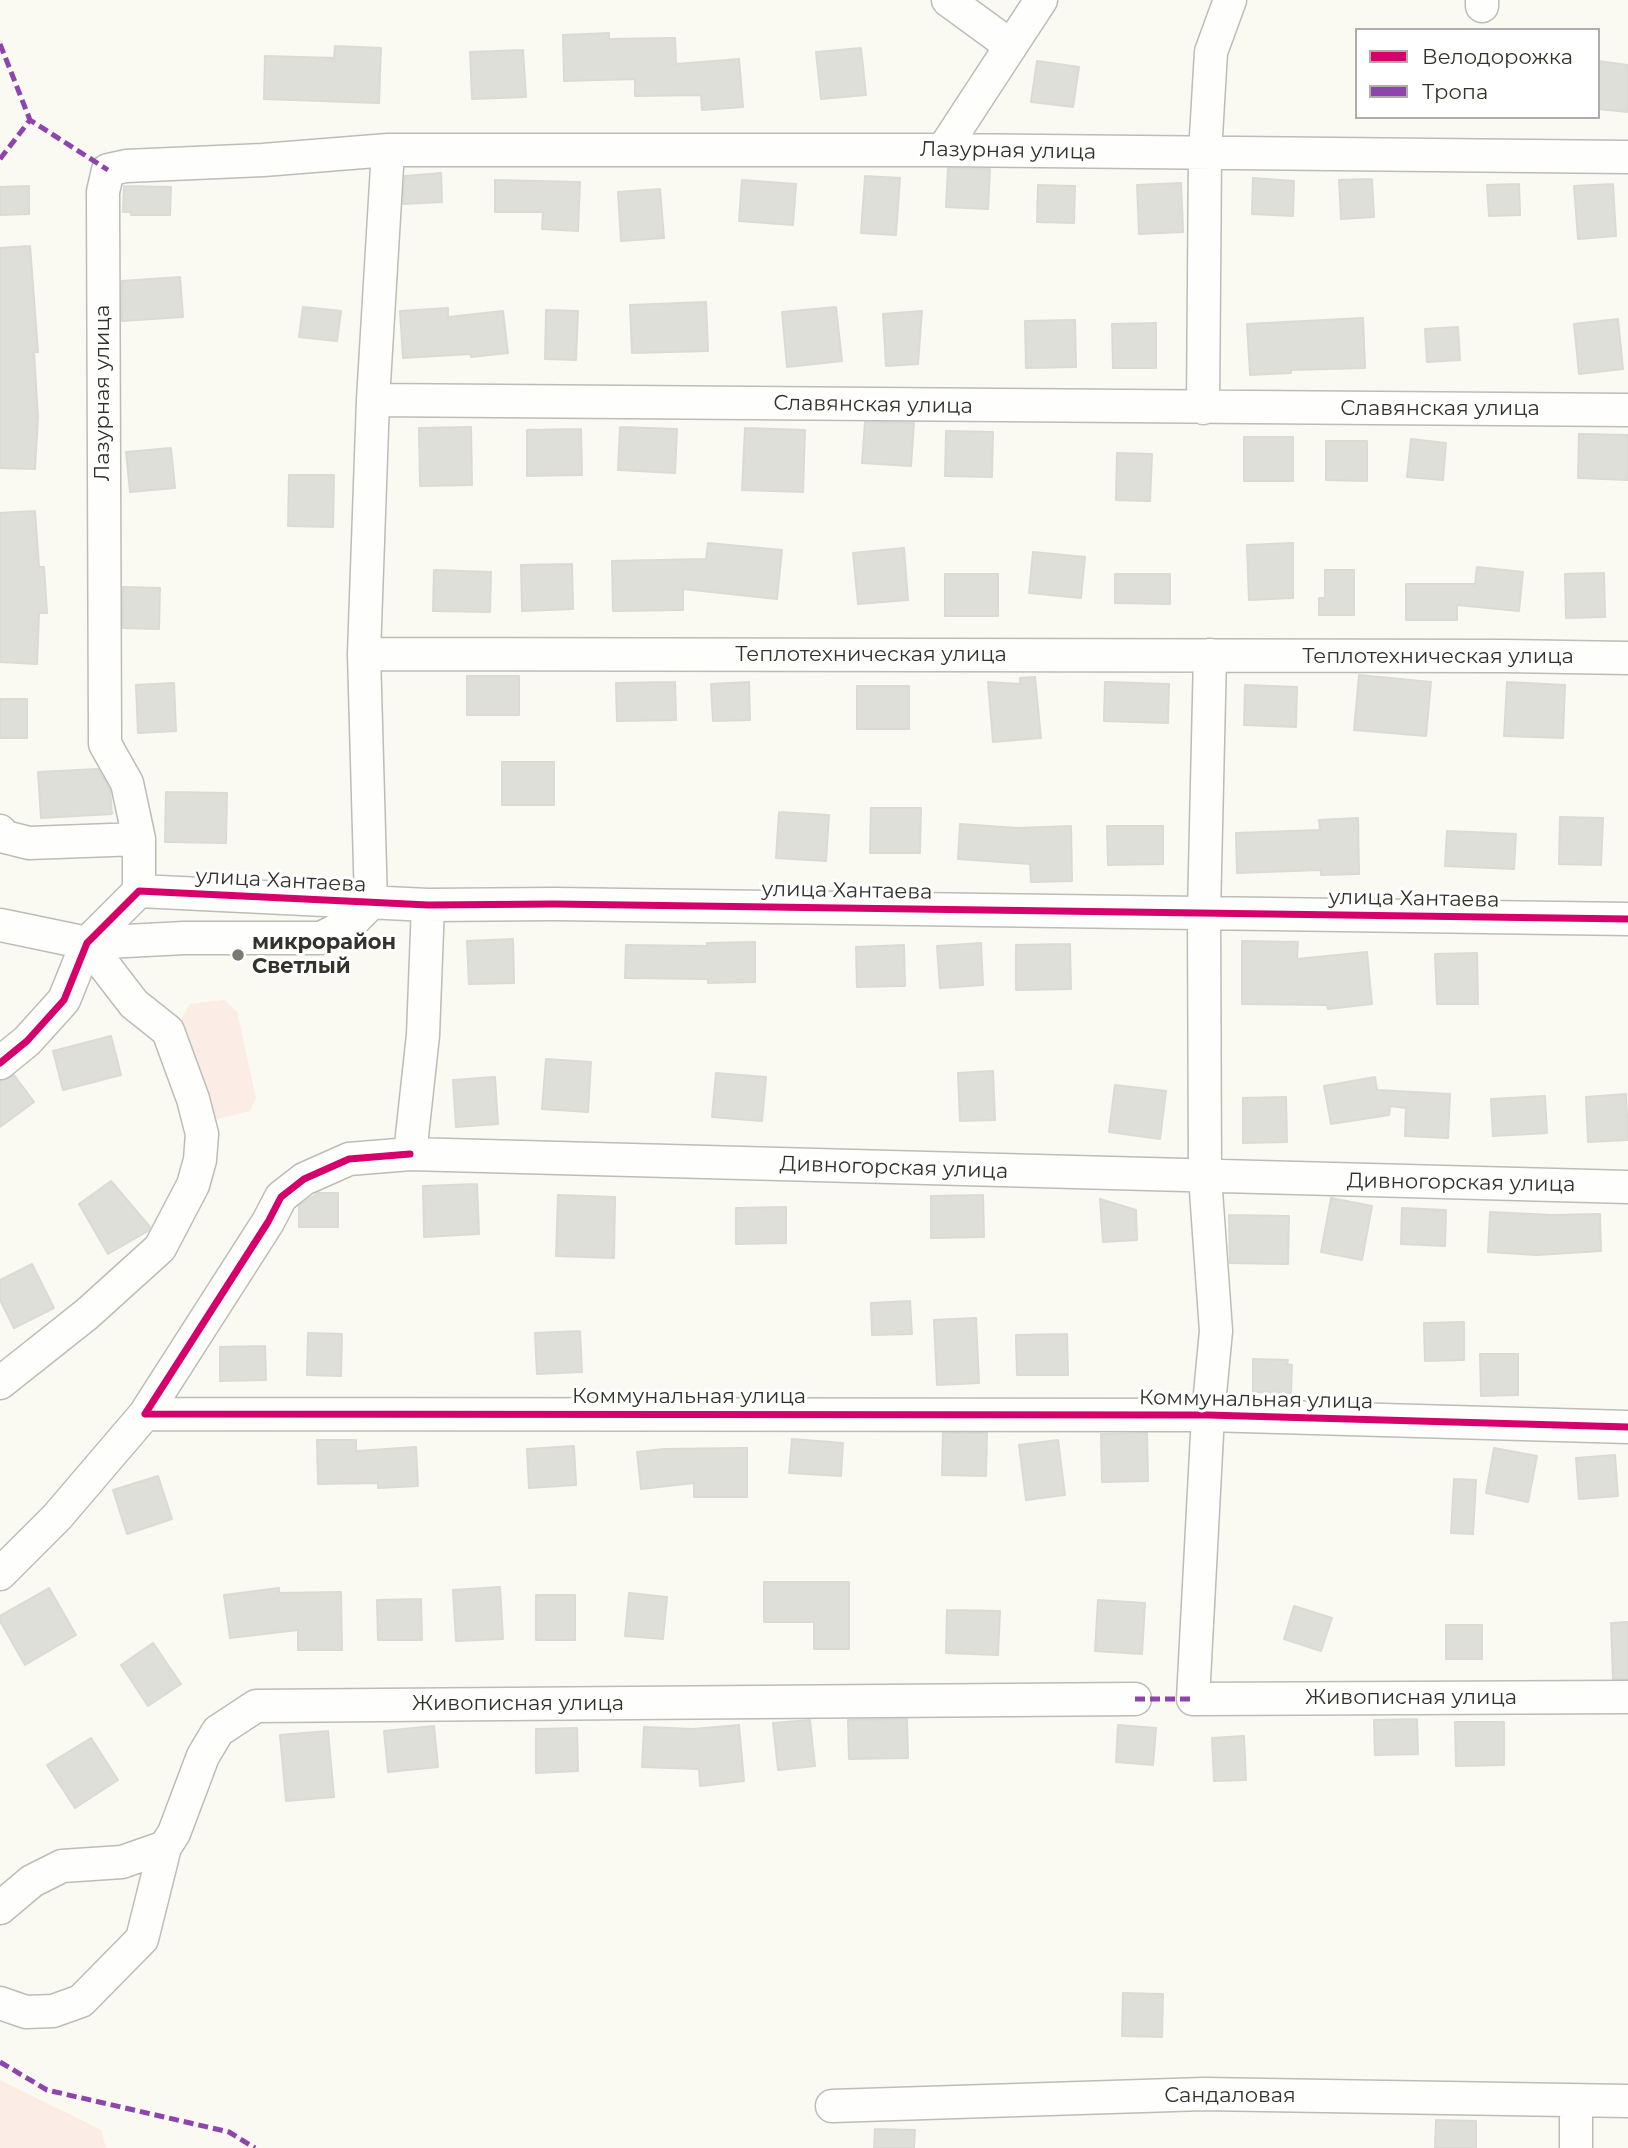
<!DOCTYPE html>
<meta charset="utf-8">
<style>
body{margin:0}
#map{position:relative;width:1628px;height:2148px;overflow:hidden;background:#faf9f2;font-family:Montserrat,sans-serif}
canvas{display:block}
.legend{position:absolute;left:1355px;top:28px;width:245px;height:91px;box-sizing:border-box;background:#fff;border:2px solid #adadaa;margin:0;padding:9px 12px;list-style:none;font-size:21px;color:#33322b}
.legend li{display:flex;align-items:center;gap:14px;height:35px}
.legend b{width:35px;border:2px solid #adadaa}
</style>
<div id="map">
<canvas width="1628" height="2148"></canvas>
<ul class="legend">
<li><b style="height:9px;background:#d6006c"></b>Велодорожка</li>
<li><b style="height:9px;background:#8e44ad"></b>Тропа</li>
</ul>
</div>
<script>
const c = document.querySelector('canvas').getContext('2d');
c.lineJoin = 'round';
function paint(path, color) { c.fillStyle = color; c.fill(path, 'evenodd'); }
const shape = rows => new Path2D(rows.map(r => 'M' + r).join(''));
function strokePath(path, color, width, dash) { c.strokeStyle = color; c.lineWidth = width; c.lineCap = dash ? 'butt' : 'round'; c.setLineDash(dash || []); c.stroke(path); }
function write(font, color, halo, rows, align = 'center') {
  c.font = font + ' Montserrat,sans-serif'; c.lineWidth = 6; c.setLineDash([]); c.textBaseline = 'middle'; c.strokeStyle = halo; c.fillStyle = color; for (const [text, x, y, turn = 0] of rows) {
    c.save(); c.translate(x, y); c.rotate((+turn || 0) * Math.PI / 180); c.textAlign = isNaN(turn) ? turn : align; if (halo) c.strokeText(text, 0, 0); c.fillText(text, 0, 0); c.restore();
  }
}
paint(shape([
 [225,1000,237,1012,256,1098,250,1111,217,1119,202,1111,181,1019,190,1004],
 [0,2080,101,2130,106,2148,0,2148]
]), '#fbece6');
const building = shape([
 [609,33,609,39,675,38,676,64,739,59,743,107,702,110,701,95,635,96,635,79,564,81,563,35,609,33],
 [335,46,381,48,379,103,264,99,265,56,334,58,335,46],
 [861,48,866,95,821,99,816,52,861,48],
 [523,50,526,97,472,99,470,52,523,50],
 [1037,61,1079,67,1073,107,1031,102,1037,61],
 [1598,61,1628,65,1628,112,1598,109,1598,61],
 [948,168,990,169,988,209,946,207,948,168],
 [441,173,442,202,403,204,405,176,441,173],
 [865,176,900,178,896,235,861,233,865,176],
 [1253,178,1294,181,1293,216,1252,214,1253,178],
 [1372,179,1374,217,1341,219,1339,180,1372,179],
 [495,180,580,182,578,231,542,229,543,212,495,212,495,180],
 [742,180,796,184,793,225,739,221,742,180],
 [1181,183,1183,232,1139,234,1137,185,1181,183],
 [1519,184,1520,215,1489,216,1487,185,1519,184],
 [1613,184,1616,236,1578,239,1574,186,1613,184],
 [1038,185,1075,186,1074,223,1037,222,1038,185],
 [29,186,29,214,0,215,0,187,29,186],
 [124,186,171,187,170,215,131,215,131,212,123,212,124,186],
 [660,189,664,238,621,241,618,192,660,189],
 [30,246,38,352,34,352,38,418,35,469,0,468,0,248,30,246],
 [180,277,183,317,122,321,122,281,180,277],
 [706,302,708,351,632,353,630,305,706,302],
 [303,307,341,311,337,341,299,337,303,307],
 [836,307,842,361,787,367,782,312,836,307],
 [448,308,448,317,503,311,508,353,471,357,471,354,403,358,400,311,448,308],
 [546,310,578,311,576,360,545,359,546,310],
 [922,311,918,364,886,366,883,314,922,311],
 [1363,318,1365,368,1291,370,1291,373,1250,375,1247,324,1363,318],
 [1618,319,1623,369,1579,374,1574,324,1618,319],
 [1075,320,1076,367,1026,368,1025,321,1075,320],
 [1156,323,1156,368,1113,368,1112,324,1156,323],
 [1458,327,1460,360,1427,362,1425,329,1458,327],
 [865,422,914,423,911,466,862,463,865,422],
 [471,427,472,485,420,486,419,428,471,427],
 [620,427,677,429,675,473,618,470,620,427],
 [745,428,805,430,803,492,742,490,745,428],
 [581,429,582,475,527,476,527,430,581,429],
 [946,431,993,432,992,477,945,476,946,431],
 [1579,434,1628,435,1628,480,1578,478,1579,434],
 [1244,437,1293,437,1293,481,1244,481,1244,437],
 [1411,439,1446,443,1443,480,1407,477,1411,439],
 [1326,441,1367,441,1367,481,1326,480,1326,441],
 [171,448,175,488,130,492,126,452,171,448],
 [1117,453,1152,454,1150,501,1116,500,1117,453],
 [289,475,334,475,333,527,288,526,289,475],
 [35,511,39,567,44,567,47,613,39,613,37,664,0,662,0,513,35,511],
 [708,543,782,550,777,599,683,589,683,610,613,611,612,561,706,559,708,543],
 [1293,543,1293,598,1249,600,1247,545,1293,543],
 [904,548,908,600,858,604,853,553,904,548],
 [1033,552,1085,557,1081,598,1029,593,1033,552],
 [572,564,573,609,522,611,521,565,572,564],
 [1477,567,1523,572,1519,611,1457,605,1457,620,1406,620,1406,584,1475,584,1477,567],
 [434,570,491,572,490,612,433,611,434,570],
 [1325,570,1354,570,1354,615,1319,615,1319,598,1325,598,1325,570],
 [1604,573,1605,617,1566,618,1565,574,1604,573],
 [945,574,998,574,998,616,945,616,945,574],
 [1115,574,1170,574,1170,604,1115,603,1115,574],
 [123,587,160,588,159,629,123,628,123,587],
 [1359,675,1431,682,1426,736,1354,730,1359,675],
 [467,676,519,676,519,715,467,715,467,676],
 [1035,677,1041,738,993,742,988,682,1020,684,1020,678,1035,677],
 [675,682,676,720,617,721,616,683,675,682],
 [749,682,750,720,713,721,711,684,749,682],
 [1105,682,1169,684,1168,723,1104,721,1105,682],
 [1507,682,1565,685,1563,738,1504,736,1507,682],
 [174,683,176,731,138,733,136,685,174,683],
 [1245,685,1297,687,1296,727,1244,725,1245,685],
 [857,686,909,686,909,729,857,729,857,686],
 [0,699,27,699,27,738,0,738,0,699],
 [502,762,554,762,554,805,502,805,502,762],
 [98,769,110,790,112,814,41,818,38,772,98,769],
 [166,792,227,793,226,843,165,842,166,792],
 [871,808,921,808,920,853,870,853,871,808],
 [779,812,829,815,826,861,776,858,779,812],
 [1560,817,1603,818,1601,865,1559,864,1560,817],
 [1358,818,1359,874,1321,875,1321,870,1237,873,1236,833,1320,830,1319,820,1358,818],
 [960,824,1018,828,1071,826,1072,881,1031,882,1030,864,958,859,960,824],
 [1107,826,1163,826,1163,864,1108,865,1107,826],
 [1447,831,1516,834,1514,869,1445,866,1447,831],
 [513,939,514,983,469,984,467,941,513,939],
 [1242,941,1298,942,1297,959,1367,952,1372,1004,1328,1009,1327,1005,1242,1004,1242,941],
 [755,942,755,982,708,983,708,979,625,978,626,945,707,946,707,943,755,942],
 [981,943,983,985,940,988,937,946,981,943],
 [1070,944,1071,989,1016,990,1016,945,1070,944],
 [904,945,905,986,857,987,856,947,904,945],
 [1477,953,1478,1004,1437,1004,1435,954,1477,953],
 [111,1036,121,1075,63,1090,53,1051,111,1036],
 [546,1059,591,1062,588,1112,542,1109,546,1059],
 [993,1071,995,1120,960,1121,958,1073,993,1071],
 [716,1073,766,1077,762,1121,712,1117,716,1073],
 [14,1075,34,1102,0,1127,0,1081,14,1075],
 [495,1077,498,1124,456,1127,453,1080,495,1077],
 [1375,1077,1377,1090,1450,1094,1448,1138,1405,1136,1406,1108,1390,1106,1389,1115,1331,1124,1324,1086,1375,1077],
 [1115,1085,1166,1091,1160,1139,1109,1132,1115,1085],
 [1626,1094,1628,1140,1588,1142,1586,1097,1626,1094],
 [1545,1096,1547,1133,1493,1136,1491,1099,1545,1096],
 [1286,1097,1287,1142,1243,1143,1243,1098,1286,1097],
 [111,1181,150,1227,148,1231,108,1254,79,1204,111,1181],
 [477,1184,479,1234,424,1237,423,1186,477,1184],
 [318,1193,338,1193,338,1227,299,1227,299,1206,318,1193],
 [558,1195,615,1197,614,1258,556,1256,558,1195],
 [983,1195,984,1237,931,1238,931,1196,983,1195],
 [1331,1198,1372,1206,1362,1260,1321,1252,1331,1198],
 [1100,1199,1136,1210,1137,1240,1103,1242,1100,1199],
 [786,1207,786,1243,736,1244,736,1208,786,1207],
 [1402,1208,1446,1210,1445,1246,1401,1244,1402,1208],
 [1490,1212,1552,1215,1600,1214,1601,1251,1537,1255,1488,1252,1490,1212],
 [1229,1215,1289,1216,1288,1264,1230,1263,1229,1215],
 [32,1264,54,1308,14,1328,0,1300,0,1280,32,1264],
 [910,1301,912,1334,872,1335,871,1303,910,1301],
 [976,1318,979,1383,937,1385,934,1320,976,1318],
 [1464,1322,1464,1360,1425,1361,1424,1323,1464,1322],
 [580,1331,582,1372,537,1374,535,1333,580,1331],
 [308,1333,342,1334,341,1376,307,1375,308,1333],
 [1067,1334,1068,1375,1017,1375,1016,1335,1067,1334],
 [265,1346,266,1380,220,1381,220,1347,265,1346],
 [1480,1354,1518,1354,1518,1395,1481,1396,1480,1354],
 [1253,1359,1288,1360,1287,1364,1292,1365,1291,1393,1253,1392,1253,1359],
 [943,1433,987,1433,986,1476,942,1475,943,1433],
 [1147,1433,1148,1481,1102,1482,1101,1434,1147,1433],
 [792,1439,843,1443,841,1476,789,1473,792,1439],
 [317,1440,356,1440,356,1451,416,1447,418,1486,378,1488,378,1483,318,1484,317,1440],
 [1058,1440,1065,1495,1026,1500,1019,1445,1058,1440],
 [574,1446,576,1485,529,1488,527,1449,574,1446],
 [747,1448,747,1497,694,1497,694,1483,641,1489,637,1452,664,1449,747,1448],
 [1494,1448,1537,1456,1528,1502,1486,1493,1494,1448],
 [1615,1455,1618,1496,1579,1499,1576,1458,1615,1455],
 [158,1476,172,1519,127,1534,113,1490,158,1476],
 [1454,1479,1476,1480,1473,1534,1451,1533,1454,1479],
 [764,1582,849,1582,849,1649,814,1649,814,1622,764,1622,764,1582],
 [500,1587,503,1639,456,1641,453,1590,500,1587],
 [49,1588,76,1635,25,1665,0,1621,0,1616,49,1588],
 [279,1588,279,1593,341,1592,342,1650,298,1650,298,1630,230,1638,224,1595,279,1588],
 [629,1593,667,1597,663,1639,625,1636,629,1593],
 [536,1595,575,1595,575,1640,536,1640,536,1595],
 [421,1599,422,1640,378,1640,377,1600,421,1599],
 [1098,1600,1145,1603,1142,1654,1095,1651,1098,1600],
 [1294,1606,1332,1618,1321,1651,1284,1639,1294,1606],
 [947,1610,1000,1611,998,1655,946,1653,947,1610],
 [1628,1622,1628,1679,1613,1679,1611,1623,1628,1622],
 [1446,1625,1482,1625,1482,1659,1446,1659,1446,1625],
 [153,1643,181,1684,148,1706,121,1665,153,1643],
 [907,1719,908,1758,849,1759,848,1720,907,1719],
 [1417,1719,1418,1754,1375,1755,1374,1720,1417,1719],
 [810,1720,815,1766,778,1770,773,1723,810,1720],
 [1455,1722,1504,1722,1504,1765,1456,1766,1455,1722],
 [739,1725,744,1781,700,1786,699,1769,642,1767,644,1727,693,1729,739,1725],
 [1118,1725,1156,1728,1153,1765,1116,1762,1118,1725],
 [434,1726,438,1767,388,1772,384,1731,434,1726],
 [577,1728,578,1771,536,1773,536,1729,577,1728],
 [328,1731,334,1797,286,1801,280,1735,328,1731],
 [1244,1736,1246,1780,1214,1781,1212,1738,1244,1736],
 [91,1738,118,1780,75,1808,47,1765,91,1738],
 [1123,1993,1163,1994,1162,2037,1122,2036,1123,1993],
 [1436,2120,1476,2121,1476,2148,1435,2148,1436,2120],
 [875,2129,915,2130,914,2148,874,2148,875,2129]
]);
paint(building, '#dedfd9');
strokePath(building, '#dadbd4', 2);
const minor = shape([
 [948,0,1011,46],
 [1482,0,1482,6],
 [943,150,1041,0],
 [373,400,388,150,943,150,1628,157],
 [1203,408,1205,153,1211,52,1230,0],
 [364,654,373,400,1628,410],
 [1210,655,1204,913,1205,1177,1216,1331,1208,1415,1193,1699,1628,1697],
 [0,831,5,837,29,843,139,839],
 [139,891,139,839,127,783,105,744,103,192,108,170,126,166,263,160,388,150],
 [371,903,364,654,1505,656,1628,658],
 [428,905,423,1035,410,1154,1628,1187],
 [0,925,87,943,184,938,321,938,351,923,371,903],
 [0,1063,27,1041,64,1000,87,943,139,891,428,905,555,904,1628,919],
 [410,1154,349,1159,304,1179,281,1197,268,1222,145,1414,1208,1415,1628,1427],
 [0,1383,87,1314,160,1248,193,1185,200,1160,202,1134,193,1099,168,1031,134,1004,87,943],
 [0,1574,57,1517,145,1414],
 [0,1908,32,1881,62,1866,122,1862,165,1847,174,1833,203,1756,218,1731,256,1706,1135,1699],
 [0,2003,26,2012,53,2011,81,2001,142,1939,165,1847],
 [832,2106,1204,2094,1628,2101],
 [1576,2148,1576,2102]
]);
strokePath(minor, '#bdbcb6', 35);
strokePath(minor, '#fefefd', 32);
strokePath(shape([
 [0,44,30,120],
 [0,159,30,120,108,170],
 [1135,1699,1193,1699],
 [0,2062,47,2090,229,2132,255,2148]
]), '#8e44ad', 5, [10, 5]);
strokePath(shape([
 [0,1063,27,1041,64,1000,87,943,139,891,428,905,555,904,1628,919],
 [410,1154,349,1159,304,1179,281,1197,268,1222,145,1414,1208,1415,1628,1427]
]), '#d6006c', 7);
for (const [x, y, r, color] of [
 [238,955,7,"#797871"]
]) { const dot = new Path2D(); dot.arc(x, y, r, 0, 2 * Math.PI); c.fillStyle = color; c.fill(dot); strokePath(dot, '#fff', 2.5); }
write('21px', '#33322b', '#fff', [
 ["Лазурная улица",1008,151,1],
 ["Лазурная улица",103,393,-90],
 ["Славянская улица",873,405,1],
 ["Славянская улица",1440,409],
 ["Теплотехническая улица",871,655],
 ["Теплотехническая улица",1438,657],
 ["улица Хантаева",281,881,3],
 ["улица Хантаева",847,891,1],
 ["улица Хантаева",1414,899,1],
 ["Дивногорская улица",894,1168,2],
 ["Дивногорская улица",1461,1183,1],
 ["Коммунальная улица",689,1397],
 ["Коммунальная улица",1256,1400,1],
 ["Живописная улица",1411,1698],
 ["Живописная улица",518,1704],
 ["Сандаловая",1230,2096]
]);
write('bold 21px', '#33322b', '#fff', [
 ["микрорайон",252,943],
 ["Светлый",252,967]
], 'left');
</script>
